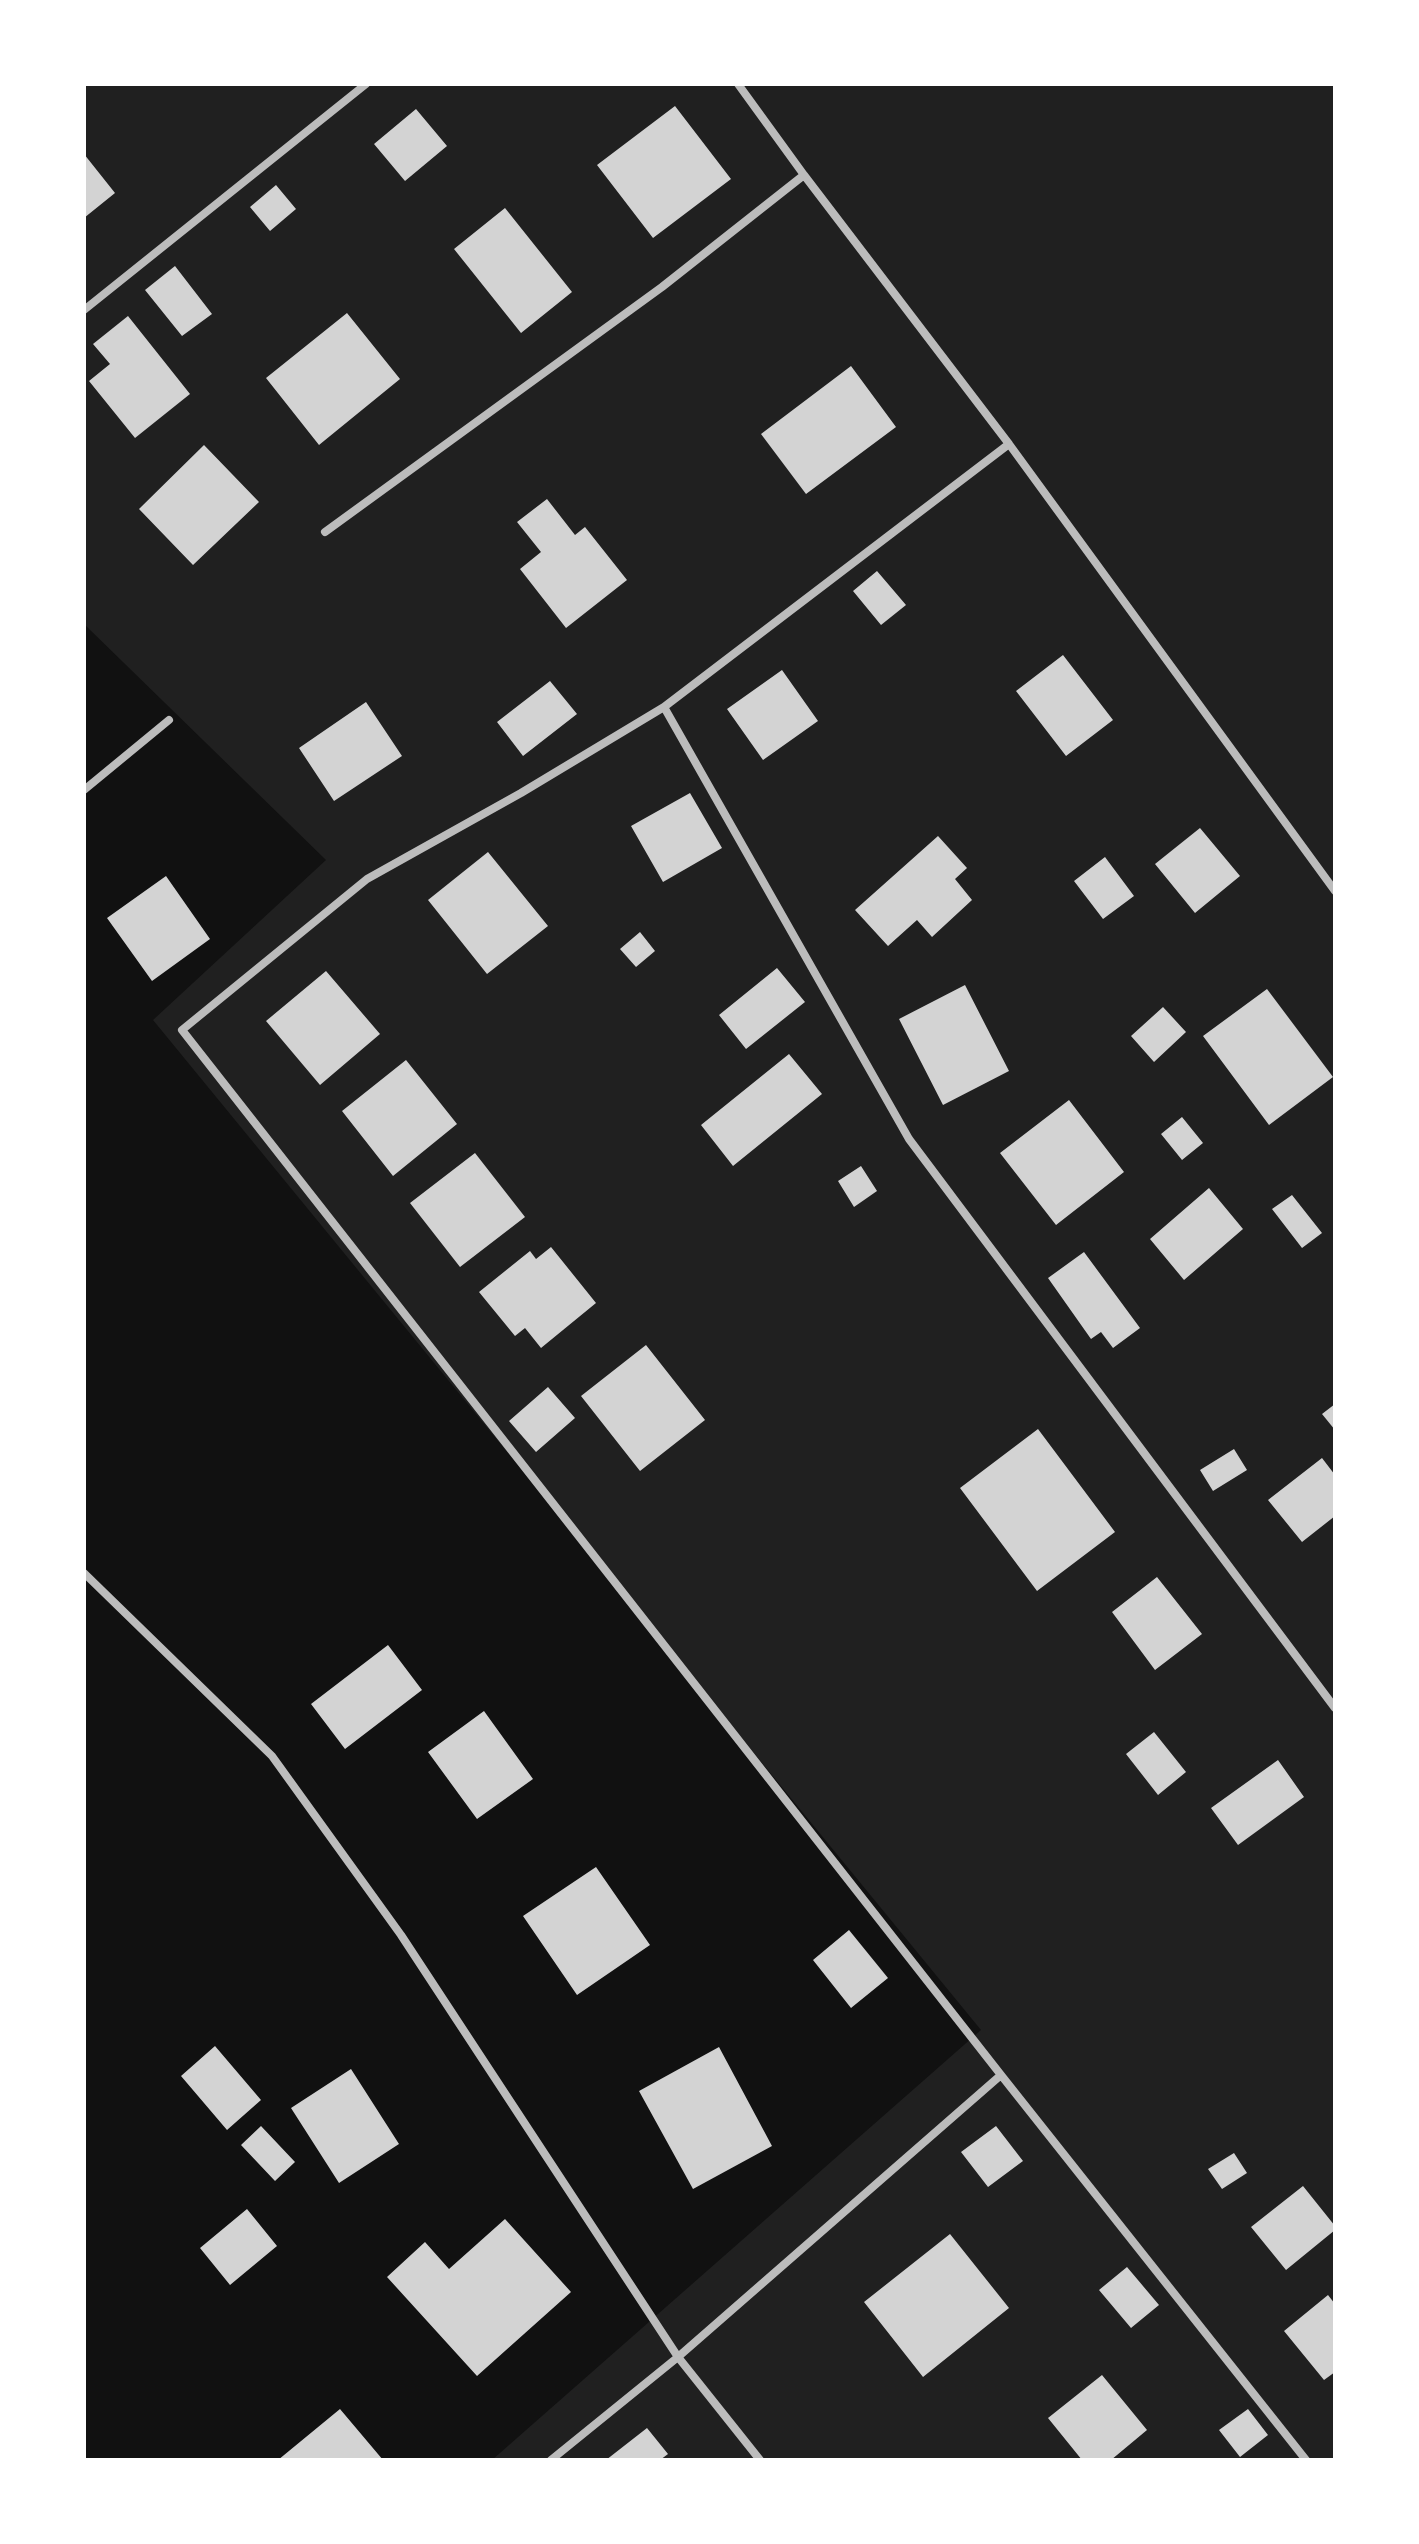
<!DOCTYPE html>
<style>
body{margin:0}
#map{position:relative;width:1419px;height:2544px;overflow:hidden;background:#111;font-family:Literata,serif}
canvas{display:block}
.frame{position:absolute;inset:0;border:86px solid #fff;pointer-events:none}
</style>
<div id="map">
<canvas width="1419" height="2544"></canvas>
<div class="frame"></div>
</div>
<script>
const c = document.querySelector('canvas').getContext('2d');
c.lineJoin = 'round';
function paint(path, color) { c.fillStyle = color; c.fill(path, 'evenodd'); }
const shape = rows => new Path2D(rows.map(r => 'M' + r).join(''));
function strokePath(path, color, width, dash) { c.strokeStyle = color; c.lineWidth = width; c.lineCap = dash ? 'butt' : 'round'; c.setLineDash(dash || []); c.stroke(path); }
paint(shape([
 [84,84,1335,84,1335,2460,492,2460,981,2030,153,1020,326,860,84,624]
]), '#202020');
paint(shape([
 [675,106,731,179,653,238,597,165],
 [416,109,447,146,405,181,374,144],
 [84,154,115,193,84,218],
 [276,185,296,209,270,231,250,207],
 [505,208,572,292,521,333,454,249],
 [175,266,212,314,182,336,145,290],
 [347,313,400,379,319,445,266,378],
 [128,316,190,394,135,438,89,381,110,364,93,344],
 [851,366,896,427,806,494,761,434],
 [204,445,259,502,193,565,139,509],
 [547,499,575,535,585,527,627,580,566,628,520,569,541,552,517,522],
 [877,571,906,605,881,625,853,591],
 [1063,655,1113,720,1066,756,1016,691],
 [782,670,818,721,763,760,727,709],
 [550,681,577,714,523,756,497,722],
 [366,702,402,756,334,801,299,748],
 [690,793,722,848,663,882,631,826],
 [1200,828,1240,876,1195,913,1155,864],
 [938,836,967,868,955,879,972,900,932,937,917,920,888,946,855,910],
 [488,852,548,926,487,974,428,900],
 [1105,857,1134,896,1103,919,1074,881],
 [166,876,210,939,152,981,107,918],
 [640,932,655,951,636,967,620,949],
 [777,968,805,1002,746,1049,719,1015],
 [326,971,380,1034,320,1085,266,1021],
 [965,985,1009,1071,943,1105,899,1019],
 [1267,989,1333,1077,1269,1125,1203,1036],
 [1163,1007,1186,1032,1154,1062,1131,1036],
 [789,1054,822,1094,733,1166,701,1125],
 [406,1060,457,1124,393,1176,342,1111],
 [1069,1100,1124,1172,1056,1225,1000,1153],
 [1182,1117,1203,1143,1182,1160,1161,1134],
 [475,1153,525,1217,460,1267,410,1203],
 [861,1166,877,1191,854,1207,838,1181],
 [1209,1188,1243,1229,1184,1280,1150,1239],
 [1292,1195,1322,1233,1302,1248,1272,1209],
 [551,1247,596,1303,541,1348,525,1328,515,1336,479,1292,530,1251,536,1259],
 [1084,1252,1140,1328,1113,1348,1101,1332,1091,1339,1048,1278],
 [646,1345,705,1420,640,1471,581,1396],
 [548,1387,575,1418,536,1452,509,1421],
 [1335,1404,1335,1430,1322,1414],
 [1038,1429,1115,1532,1037,1591,960,1488],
 [1234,1449,1247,1470,1213,1491,1200,1470],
 [1322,1458,1335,1475,1335,1516,1302,1542,1268,1500],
 [1157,1577,1202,1634,1155,1670,1112,1612],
 [388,1645,422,1690,345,1749,311,1704],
 [484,1711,533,1779,477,1819,428,1752],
 [1154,1732,1186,1772,1158,1795,1126,1754],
 [1278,1760,1304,1797,1238,1845,1211,1808],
 [596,1867,650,1945,577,1995,523,1916],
 [849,1930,888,1978,851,2008,813,1960],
 [215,2046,261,2100,227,2130,181,2076],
 [719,2047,772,2146,693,2189,639,2091],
 [351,2069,399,2144,339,2183,291,2108],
 [261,2126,295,2162,275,2181,241,2145],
 [996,2126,1023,2161,988,2187,961,2152],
 [1234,2153,1247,2173,1222,2189,1208,2169],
 [1303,2186,1335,2226,1335,2230,1286,2270,1251,2227],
 [247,2209,277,2246,230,2285,200,2248],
 [505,2219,571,2292,477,2376,387,2277,425,2242,449,2269],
 [950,2234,1009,2308,923,2377,864,2302],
 [1127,2267,1159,2305,1131,2328,1099,2290],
 [1328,2295,1335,2304,1335,2372,1324,2380,1284,2331],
 [1102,2375,1147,2430,1111,2460,1082,2460,1048,2418],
 [340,2409,383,2460,278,2460],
 [1248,2409,1268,2435,1240,2457,1219,2430],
 [647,2428,668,2454,660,2460,606,2460]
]), '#d3d3d3');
strokePath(shape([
 [804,175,1009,444],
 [84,310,366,84],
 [325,532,662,287,804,175,738,84],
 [664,707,521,793,367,879,182,1030,1001,2075],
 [84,790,169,720],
 [1335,891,1009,444,664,707,909,1139,1335,1708],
 [84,1573,272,1756,401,1935,678,2357,760,2460],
 [551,2460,678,2357,1001,2075,1306,2460]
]), '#bcbcbc', 8);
</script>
